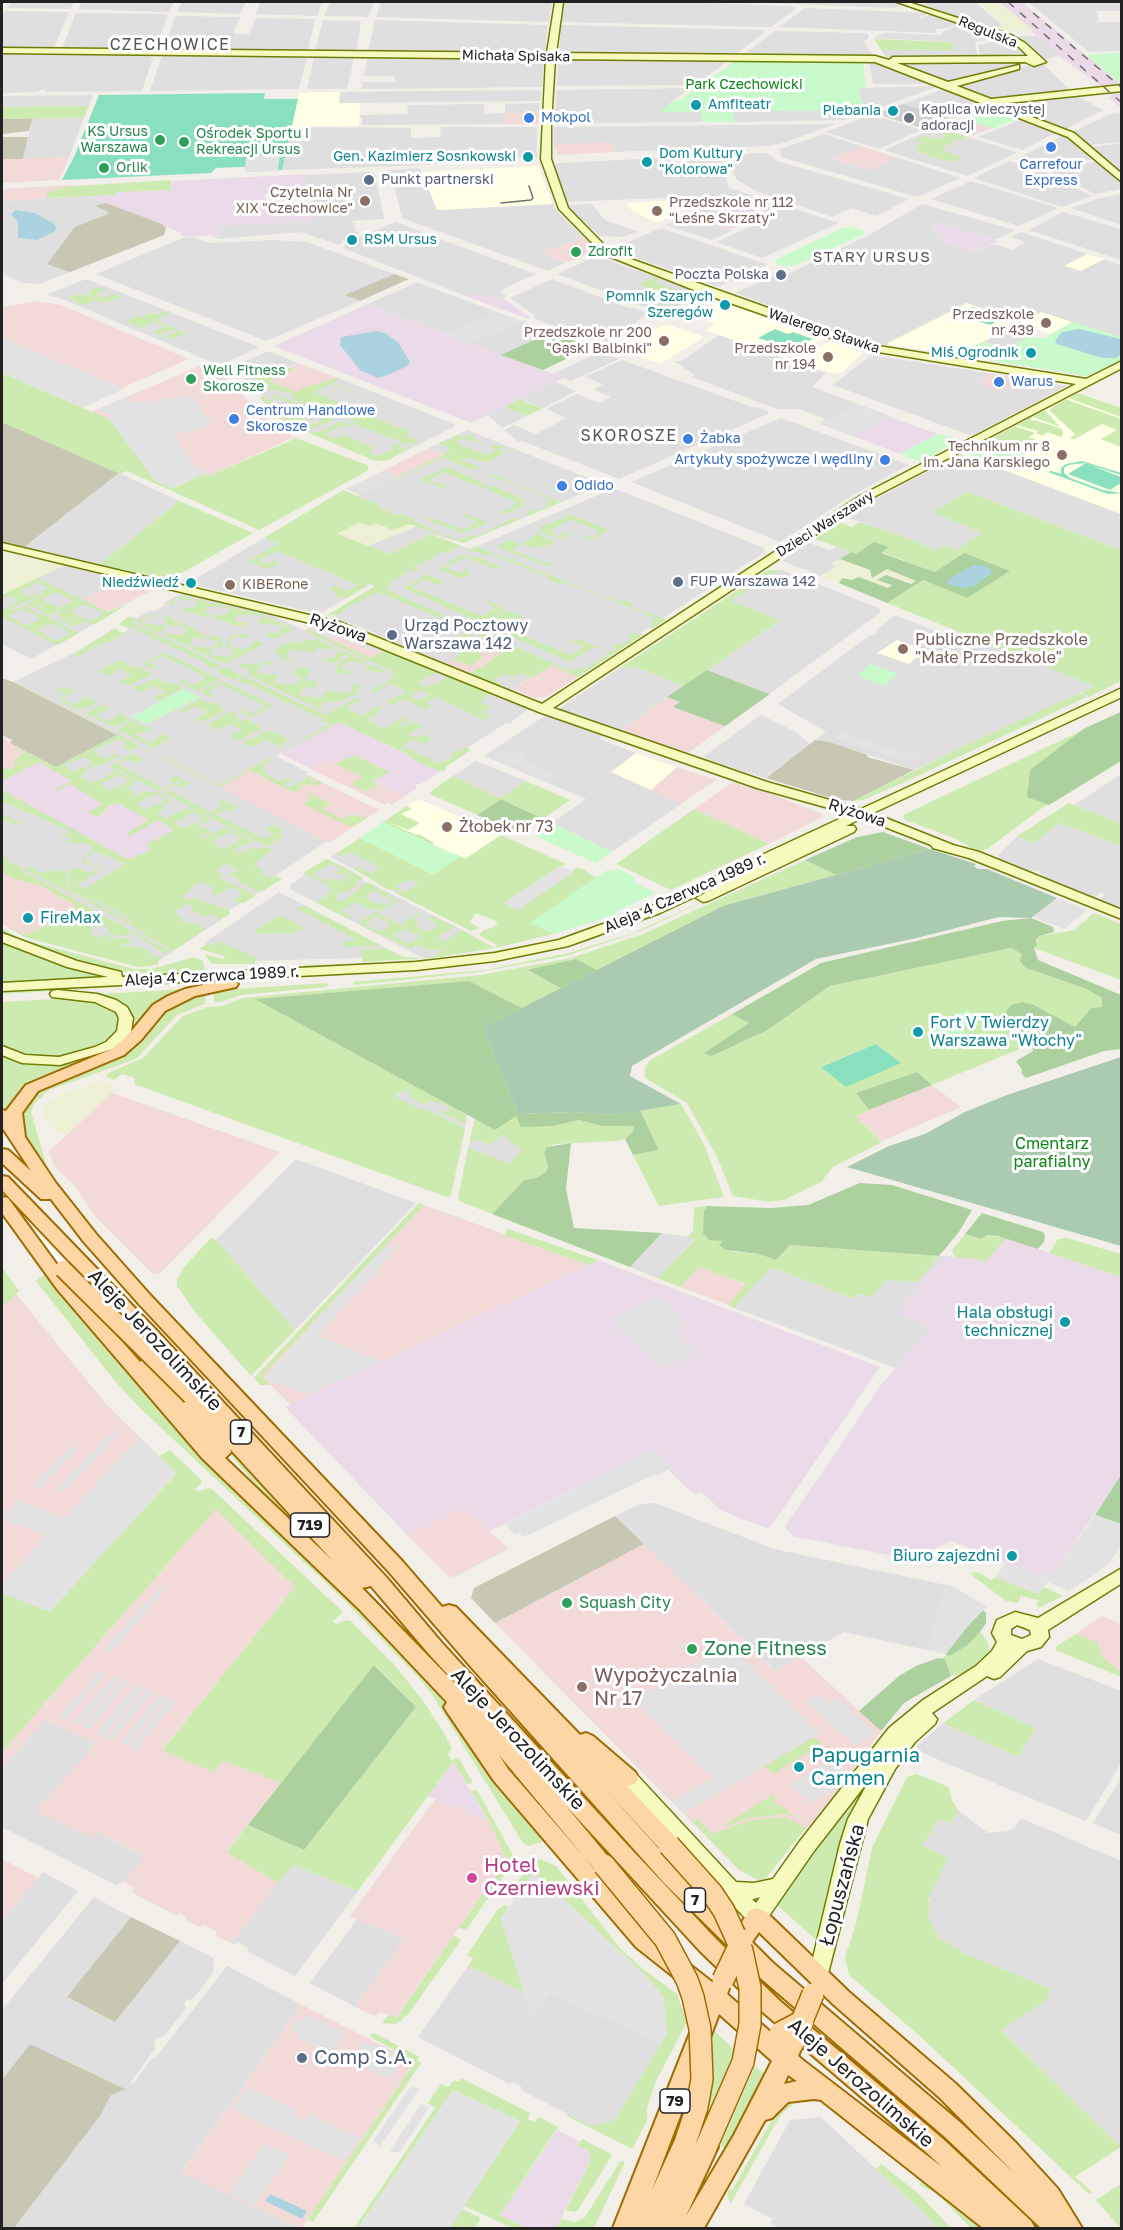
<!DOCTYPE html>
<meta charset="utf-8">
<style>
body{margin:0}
#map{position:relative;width:1123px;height:2230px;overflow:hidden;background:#f2efe9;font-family:"Golos Text",sans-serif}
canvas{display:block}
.frame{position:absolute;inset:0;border:3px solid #222;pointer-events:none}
</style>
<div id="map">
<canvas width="1123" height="2230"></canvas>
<div class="frame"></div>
</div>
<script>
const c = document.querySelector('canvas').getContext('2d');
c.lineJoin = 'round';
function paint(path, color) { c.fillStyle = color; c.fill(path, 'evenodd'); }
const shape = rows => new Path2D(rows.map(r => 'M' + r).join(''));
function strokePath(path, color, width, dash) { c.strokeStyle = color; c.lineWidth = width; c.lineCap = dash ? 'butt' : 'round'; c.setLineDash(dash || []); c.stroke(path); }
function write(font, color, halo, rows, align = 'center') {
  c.font = font + ' "Golos Text",sans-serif'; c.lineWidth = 6; c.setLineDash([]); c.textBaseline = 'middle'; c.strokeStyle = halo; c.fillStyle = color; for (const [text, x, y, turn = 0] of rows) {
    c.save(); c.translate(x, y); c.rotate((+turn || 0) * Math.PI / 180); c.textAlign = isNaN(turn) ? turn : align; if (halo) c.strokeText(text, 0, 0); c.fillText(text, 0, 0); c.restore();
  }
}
paint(shape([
 [12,2,43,3,74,2,70,9,7,8],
 [82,2,174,2,169,12,78,9],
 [182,2,246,2,240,14,177,12],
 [261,2,322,2,317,16,255,14],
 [330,2,374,2,368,17,324,16],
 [381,2,552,2,549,22,376,17],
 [566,2,672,2,792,6,796,9,771,27,561,22,564,9,562,8],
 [741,2,894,2,904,5,894,8],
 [928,2,975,2,1003,26,994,29,923,5],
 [1028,2,1121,2,1121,11,1096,11,1099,22,1121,22,1121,51,1089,52],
 [805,8,929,13,913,21,933,14,960,23,944,29,936,29,936,33,779,27],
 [5,11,8,11,69,12,54,48,2,48,2,15],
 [76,13,163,14,168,15,155,50,62,49],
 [180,16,240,17,233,34,249,34,256,18,315,19,308,51,164,49,175,17],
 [323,20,361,21,356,52,315,52],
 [375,20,548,25,545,52,368,52],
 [961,24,1002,38,975,42,978,58,886,57,881,50,953,50,951,42,873,38,884,33,941,35,944,31],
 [561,25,762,30,765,32,735,55,559,54],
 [775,31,867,33,869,37,864,42,873,56,746,55,746,53],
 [1015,36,1039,36,1059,56,1046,59],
 [1004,39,1013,44,1028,57,981,58,978,45],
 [2,54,140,55,153,57,142,91,45,92,45,89,36,92,2,93],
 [162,55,281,56,307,57,299,89,150,91],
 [314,57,354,57,347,89,307,89],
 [368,57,540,59,544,60,542,87,361,89,363,82,395,82,395,76,364,76],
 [562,59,724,60,725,63,695,85,561,86,557,85,558,60],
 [869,61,879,62,936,84,873,84],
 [909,62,1020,63,1021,64,951,82,910,68],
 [1039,64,1044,65,1068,88,1064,91,992,100,957,86,957,84,1005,70],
 [933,86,934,88,876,109,864,105,857,88],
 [692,88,672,101,662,112,701,112,702,122,580,123,579,112,555,112,557,90],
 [946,88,985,104,950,119,903,104],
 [538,90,541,91,540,101,339,103,340,92],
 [93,95,89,106,2,107,2,96],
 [1077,96,1103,110,1066,129,1007,106],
 [540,103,539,113,505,113,505,104],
 [484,104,484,114,504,113,504,124,362,125,362,118,360,118,360,115,407,114,408,105],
 [854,110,864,113,845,120,735,122,732,111],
 [1116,113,1121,115,1121,142,1089,145,1072,132,1111,114],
 [871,115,897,122,921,130,879,149,825,132],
 [33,118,84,118,69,157,23,159],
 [1023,119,1057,132,1023,150,978,137],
 [836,124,783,143,768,146,615,152,611,142,554,145,554,127],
 [292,127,411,128,411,138,440,137,441,127,537,127,537,157,403,166,282,170],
 [937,127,1013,151,1016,153,967,176,884,150],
 [824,134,860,146,834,159,869,170,896,157,960,178,917,197,781,157,780,149],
 [1062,136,1070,137,1095,159,1041,167,1016,159],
 [1121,143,1121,175,1091,147],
 [768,153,777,161,909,199,877,216,851,208,832,217,756,191,736,179,728,154],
 [719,155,729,188,781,205,767,212,733,202,719,209,702,220,731,231,712,240,665,225,699,210,684,197,565,202,553,165,560,163],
 [1009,161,1037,168,1092,196,1062,207,974,178],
 [1098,162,1121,184,1121,189,1095,194,1043,168],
 [420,168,437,210,553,204,558,213,584,237,541,253,566,262,548,271,402,218,390,170],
 [368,172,375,174,384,219,350,221,354,223,356,232,360,233,343,240,340,245,300,232,219,239,212,236,220,235,218,226,316,221,311,204,305,203,314,201,314,197,309,198,305,175],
 [971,181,1058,208,1019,226,931,199],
 [1121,194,1121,225,1071,208,1100,198],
 [89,196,162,224,164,235,39,284,23,283,2,274,2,201],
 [592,204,605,220,639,232,621,237,599,236,587,224,580,221,568,205],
 [922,204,1015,230,996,240,938,222,930,230,947,235,938,240,975,252,994,244,1012,250,1026,242,1011,237,1021,232,1121,265,1121,337,1041,313,1013,330,1028,337,1009,349,983,342,1017,323,967,303,887,345,871,342,735,293,779,273,788,274,867,236],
 [785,206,839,223,762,258,716,242,755,225,766,215],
 [1063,212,1121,229,1121,260,1029,230],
 [396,222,488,257,536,274,501,290,503,291,500,293,506,295,504,299,472,294,468,297,343,248,349,241],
 [661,228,766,264,766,265,718,287,612,249],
 [192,237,210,243,274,240,307,242,394,274,346,295,360,301,266,341,96,274,183,238],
 [597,256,703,294,703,295,661,313,557,274],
 [86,279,259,347,225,363,216,364,60,298,46,295],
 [552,279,629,308,634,308,648,313,606,344,608,342,598,338,586,334,582,336,535,319,533,314,510,298],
 [415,283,419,283,551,332,501,355,368,304],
 [719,335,826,373,812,387,890,416,853,436,820,424,825,419,799,409,777,409,692,377,695,375,674,361,682,361],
 [269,351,298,363,287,367,300,396,338,378,454,424,454,427,388,460,378,460,295,426,232,367],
 [600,352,619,359,571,381,553,374],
 [871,355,989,373,978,383,1014,385,1018,378,1067,386,973,435,969,435,833,385],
 [622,360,752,407,761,408,770,413,619,479,522,441,519,442,504,430,514,425,536,434,567,418,546,409,577,394,599,403,611,397,594,390,603,384,585,377],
 [556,382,576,391,543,408,520,399],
 [504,407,527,416,502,428,488,415],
 [781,418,909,465,854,494,780,542,631,482],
 [467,430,600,483,600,486,463,543,431,534,390,554,367,546,417,526,358,496,444,456,429,448],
 [961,454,1121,514,1121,550,968,492,933,512,983,533,956,550,936,551,908,538,848,518,871,503,870,502],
 [119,473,179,501,99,565,24,547],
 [610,490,618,490,717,529,764,548,765,552,663,618,666,620,653,628,650,627,643,631,641,633,644,634,578,677,490,637,446,664,353,624,328,619,378,588,375,586,451,542,467,548,473,548],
 [264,538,371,584,317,615,311,614,312,612,195,585,193,581,197,578],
 [809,543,829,550,837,547,851,552,833,563,837,566,821,576,782,561],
 [65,565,124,579,83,599,112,614,31,659,2,644,2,595],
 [768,570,782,570,879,608,881,612,769,694,707,670,780,621,724,599],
 [183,593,265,612,368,660,386,650,528,709,509,724,506,723,436,768,339,722,276,756,308,772,305,774,313,778,289,791,221,786,327,841,272,878,262,891,229,910,230,914,150,966,58,921,2,860,2,790,56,767,117,735,13,682,74,653,112,630,119,634,128,630,127,628,133,624,130,622,149,611,155,611,165,605,163,603],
 [895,615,948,636,956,630,1095,686,914,770,830,742,815,740,826,732,778,704,870,635,872,636,878,632,876,630],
 [497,663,531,677,511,690,476,676],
 [636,667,684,686,619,731,559,709,620,668],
 [546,715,604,735,599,739,636,753,612,772,681,804,612,852,552,823,586,799,484,756],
 [761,715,796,732,810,744,765,778,707,760,704,756],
 [476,761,526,781,500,799,453,776],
 [1121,774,1121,823,1072,804,1076,804],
 [1059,823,1121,846,1121,909,1100,900,1105,895,1100,893,1094,898,1044,877,1045,875,1039,873,1040,871,1027,870,999,859,999,855,1017,836,1034,843],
 [350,845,440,890,417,904,331,857],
 [328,859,351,870,363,878,362,881,370,883,468,933,435,956,423,958,290,889,290,885],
 [279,892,403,957,244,961,204,943],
 [412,1085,467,1115,460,1156,374,1110],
 [475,1119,495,1130,536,1159,529,1175,468,1150],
 [296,1159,416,1203,295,1330,216,1240],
 [662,1233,695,1238,657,1278,630,1267],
 [939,1256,946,1256,897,1313,931,1327,896,1368,734,1308,770,1267,851,1298,856,1295,866,1295,886,1280,917,1282],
 [655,1503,774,1549,946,1585,927,1650,844,1632,775,1671,615,1516,640,1504],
 [1038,1659,1121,1691,1121,1763,1086,1821,948,1764,919,1751,916,1747,943,1723,1018,1757,1036,1728,974,1700],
 [45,1720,96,1743,81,1761,97,1831,145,1857,124,1882,116,1885,2,1827,2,1769],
 [1121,1779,1122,1835,1121,1835,1093,1823],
 [952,1801,959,1811,988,1833,1008,1831,1014,1828,1021,1818,1121,1861,1121,2147,1001,2030,1026,2011,966,1954,938,1937,932,1927,928,1916,930,1904,922,1845],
 [292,1865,358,1891,295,1976,247,1951,248,1948,237,1942,235,1945,231,1943],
 [43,1872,78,1891,2,1984,2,1921],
 [94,1897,131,1917,68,1998,115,2022,180,1941,214,1958,213,1973,192,2000,187,1999,184,2004,187,2007,165,2035,154,2041,155,2049,130,2083,133,2084,152,2058,157,2056,227,1966,302,2005,181,2172,299,2228,14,2228,100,2116,111,2095,2,2080,2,2010],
 [357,1919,404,1939,355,2007,310,1983],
 [468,1966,524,1992,531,2020,549,1993,619,2024,660,2045,615,2121,591,2126,521,2090,521,2086,513,2082,509,2084,418,2037],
 [821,2117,876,2169,940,2228,779,2228,770,2223,773,2219,744,2204,790,2120]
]), '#e0dfdf');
paint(shape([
 [504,113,539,113,538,124,504,124],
 [962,119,994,128,974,135,947,127],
 [611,142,615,152,558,155,554,145],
 [860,146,896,157,869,170,832,158],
 [69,157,59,180,2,183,2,159],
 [70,185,70,188,63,190,47,192,47,198,2,201,2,189],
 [584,237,598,249,570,262,540,253],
 [36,301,61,305,189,359,122,388,2,338,2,307],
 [298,363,338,378,300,396,264,381],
 [202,365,226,378,265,418,294,437,209,476,91,412],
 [989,373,1018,378,1014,385,1002,391,978,383],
 [429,448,445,455,360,495,346,489],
 [124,579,152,585,153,590,108,612,82,599],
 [320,625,339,632,386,650,368,660,304,630,313,626],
 [490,637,512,647,469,674,446,664],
 [552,665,578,677,547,697,535,698,513,689],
 [707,670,770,694,685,755,619,731],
 [2,735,10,743,41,759,2,779],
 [636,753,689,771,716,780,681,804,611,772],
 [325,759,404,797,392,805,388,803,385,805,309,768],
 [250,770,289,791,313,778,379,810,329,843,220,787],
 [733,782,777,796,822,814,822,817,769,844,694,809],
 [2,860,85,905,25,937,2,924],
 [932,1085,961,1107,882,1141,855,1116],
 [112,1093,280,1152,159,1274,153,1274,96,1217,72,1183,54,1166,49,1151],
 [424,1205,589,1265,291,1405,261,1376],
 [699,1266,747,1285,728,1305,680,1287],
 [16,1294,107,1405,176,1473,50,1612,2,1593,2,1308],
 [464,1508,509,1549,456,1576,449,1577,408,1536],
 [216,1509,296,1587,162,1749,223,1761,281,1783,227,1851,278,1883,231,1943,216,1936,217,1932,204,1925,199,1927,187,1921,183,1915,179,1913,177,1916,133,1893,134,1888,124,1882,144,1856,98,1831,92,1837,35,1812,96,1743,45,1720,2,1769,2,1752],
 [644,1544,774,1671,801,1657,881,1731,824,1811,797,1838,764,1879,758,1880,739,1870,495,1623],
 [1102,1616,1121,1624,1121,1677,1056,1650,1056,1647],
 [435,1799,489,1821,507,1860,395,2018,381,2012,374,2016,355,2007,404,1939,350,1916],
 [2,1859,38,1878,2,1921],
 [302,2005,415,2062,302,2228,299,2228,181,2173]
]), '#f2dad9');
paint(shape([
 [999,2,1022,2,1121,84,1121,107,1108,98,1112,96,1099,85,1059,56],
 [305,174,307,187,305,189,299,189,299,192,265,194,265,197,267,203,298,202,311,204,316,221,219,226,220,235,185,237,179,235,182,233,89,196,114,195,115,192,171,189,172,181],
 [733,202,762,212,730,230,701,220],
 [937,222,961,229,999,241,975,252,937,240,946,235,929,229],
 [472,293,504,299,530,317,528,319,468,297],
 [368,304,470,343,564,378,471,423,274,346],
 [889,417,938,434,900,454,853,436],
 [339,722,441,771,426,782,415,785,417,788,403,797,325,759,309,768,280,754],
 [41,759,214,849,163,878,2,790,2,779],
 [1006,1238,1121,1277,1121,1475,1054,1573,1041,1577,951,1541,933,1550,936,1554,924,1562,793,1536,785,1527,881,1385,931,1327,896,1313,946,1256,986,1261],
 [598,1260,880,1367,769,1529,722,1511,701,1492,695,1495,678,1480,669,1470,673,1468,653,1449,490,1531,464,1508,408,1536,285,1407],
 [453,1762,489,1821,428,1796],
 [557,2130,580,2142,577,2145,588,2150,591,2160,556,2228,526,2228,500,2215]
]), '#ebdbe8');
paint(shape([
 [340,92,339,103,360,103,359,126,292,127,299,93],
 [536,166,539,167,552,204,437,210,422,172],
 [678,200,690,208,681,210,682,212,656,223,635,212,629,208,627,203],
 [1087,254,1104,259,1081,271,1064,266],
 [719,301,824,339,784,358,705,330,716,324,691,315],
 [967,303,1015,320,1018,324,957,355,886,344],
 [1041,312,1072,322,1050,334,1019,323],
 [667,324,704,337,660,364,619,349,620,345],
 [831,341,863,353,841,373,836,372,834,374,790,361],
 [1078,393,1121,408,1121,514,961,454,980,444,985,444,986,441],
 [897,640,925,650,909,664,877,653],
 [636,753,677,767,651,790,611,772],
 [421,800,501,835,465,859,383,822,416,801]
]), '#ffffe5');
paint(shape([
 [903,104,948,118,922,128,876,114]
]), '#d0d0d0');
paint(shape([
 [33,118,29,131,2,134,2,119],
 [2,137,28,137,23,159,2,159],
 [106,203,162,224,166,228,164,235,70,272,47,264,75,227,108,214,107,211,95,206],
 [394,274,409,279,360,301,345,295],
 [2,422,119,473,24,547,2,542],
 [2,678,13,682,117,735,56,767,10,743,12,740,2,735],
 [815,740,830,742,868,755,867,757,914,770,854,801,838,800,766,778],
 [615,1516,644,1544,495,1623,471,1598,474,1588],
 [131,1917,180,1941,115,2022,67,1997],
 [30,2044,125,2089,111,2095,100,2116,14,2228,2,2228,2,2080]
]), '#c7c7b4');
paint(shape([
 [978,2,999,2,1033,30,1003,32,994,29,1003,25],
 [360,521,370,526,375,523,392,530,409,524,415,527,367,546,337,534],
 [2,550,28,558,65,565,2,595],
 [851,552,923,580,887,603,821,576,836,566,832,564],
 [101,1081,118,1087,66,1135,58,1131,48,1122,42,1111,43,1106,61,1093]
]), '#eef0d5');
paint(shape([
 [874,39,952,42,953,50,881,50],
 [89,106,84,118,2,119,2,107],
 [946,131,969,138,949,141,958,144,954,145,942,144,946,146,944,147,946,148,942,151,945,152,937,157,946,152,945,151,963,157,951,162,934,157,922,162,932,156,915,150,919,148,915,147,922,144,927,145,914,140,924,136,940,139,946,136,940,133],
 [171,180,171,190,115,192,115,195,47,198,47,192,69,187,42,188],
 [656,277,660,278,654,282,686,294,661,305,655,303,670,296,639,284],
 [97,287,107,290,95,294,101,297,99,299,113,294,121,297,103,303,96,300,85,305,68,298,80,294,96,298,87,293],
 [166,311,171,312,156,320,191,336,183,334,170,339,166,337,177,331,174,330,159,333,166,336,164,337,153,332,166,326,153,322,141,328,125,321,137,316,151,320,142,316,149,313,157,315],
 [280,366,293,369,269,381,296,392,308,386,336,378,339,380,333,383,373,400,331,384,314,392,325,397,333,395,327,398,408,431,408,437,422,442,404,444,398,442,401,439,394,440,396,436,392,439,373,431,375,430,371,431,344,420,355,423,356,421,333,412,331,413,336,416,336,418,294,399,292,393,267,389,272,385,260,383,252,377,261,379,281,369,279,367],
 [2,373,111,420,155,481,174,488,203,474,209,476,296,438,367,465,369,470,259,530,127,471,120,474,2,422],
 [1078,393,1121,408,1121,417,1068,398],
 [274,394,298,403,295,405,278,398,270,402,276,408,304,419,298,422,301,424,308,427,324,419,320,417,325,414,333,420,312,429,308,432,296,428,281,419,260,398,263,396,267,400,273,399,275,397,272,395],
 [520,399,533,405,543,408,527,416,504,407],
 [1065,399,1121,419,1121,447,1101,439,1117,430,1102,424,1075,439,1069,438,1075,435,1074,433,1049,410],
 [1045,410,1060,427,1033,417,1030,421,1035,420,1062,429,1063,434,1060,437,1048,432,1042,436,1036,433,1038,431,1016,425],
 [339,422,353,425,349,427,343,425,325,434,335,439,343,435,374,448,368,452,375,455,378,456,391,450,395,448,390,446,396,443,406,450,409,446,412,447,388,460,375,461,309,433,322,431],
 [1015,426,1035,433,1029,437,1042,442,1048,439,1053,440,1040,445,986,441],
 [472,434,474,439,488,446,464,438,455,442,462,445,457,449,463,446,487,455,496,451,489,445,504,447,498,450,501,452,515,448,488,462,472,459,472,456,470,459,458,460,479,466,477,468,561,502,530,515,528,515,528,512,535,509,538,511,548,506,545,505,552,500,509,482,506,484,507,482,490,477,493,475,474,468,470,469,442,458,359,495,444,455,430,448,444,454,451,449,439,443,445,440,447,444,447,441,458,435,464,437],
 [447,467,484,483,474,485,443,472,427,481,447,486,443,488,419,480],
 [479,483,488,487,491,485,533,503,523,500,519,502,526,505,505,514,500,511,515,507,512,505,517,502,488,490,492,488,490,487,486,489,476,485],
 [343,490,382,506,379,507,396,515,400,513,416,520,413,521,447,536,451,534,453,535,451,537,454,539,458,537,460,540,471,535,475,537,513,518,520,519,463,543,410,524,392,530,376,523,370,526,360,522,337,534,390,554,431,534,461,546,447,553,442,552,420,565,412,565,419,569,415,572,409,569,406,571,412,574,406,573,388,584,392,585,386,589,394,593,568,670,576,670,582,667,587,668,609,653,605,652,612,651,616,649,612,647,617,644,622,645,631,639,627,637,634,633,644,634,578,677,552,665,532,678,521,673,513,677,505,674,494,680,503,684,500,686,469,674,501,654,487,650,497,653,503,649,501,648,503,646,490,637,470,649,481,654,482,658,470,666,453,659,484,637,473,633,463,639,459,637,471,629,455,622,441,630,431,626,440,627,448,621,377,592,356,604,353,603,339,614,326,616,375,586,370,584,347,598,336,597,336,593,329,589,335,586,347,591,358,585,277,551,259,560,267,564,274,560,280,563,268,569,249,561,278,544,264,538],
 [968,492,1121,550,1121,681,1089,697,1081,693,1094,686,887,603,923,580,967,598,964,553,935,572,881,552,888,548,856,554,815,539,841,523,852,527,859,522,908,538,936,551,945,545,956,550,982,533,932,512],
 [179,501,253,533,171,579,99,565],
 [465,514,489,523,462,533,425,519,432,518,463,530,477,522,462,516],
 [571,515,609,530,590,540,583,536,593,537,600,531,570,520,549,531,559,536,567,532,570,533,562,539,533,531,540,532,543,530,538,528],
 [537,534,555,541,544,547,539,546,534,548,520,544,512,550,546,563,555,561,547,566,496,547,510,540,521,544],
 [474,546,510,560,513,558,516,559,514,561,600,595,621,602,625,600,633,604,630,606,666,620,653,628,650,627,654,624,650,622,656,617,651,616,647,618,644,616,647,614,564,582,560,584,547,579,549,577,489,554,486,556,480,554,481,552,466,552,475,549,473,548],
 [461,555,480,558,500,566,495,569,465,557,446,568,459,573,467,569,469,569,469,576,460,578,439,570,451,563,450,562,437,569],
 [768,570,778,570,738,596,732,595,736,597,731,601,781,620,684,686,636,667,620,668],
 [426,575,444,581,438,585,424,579,411,587,483,616,496,608,485,603,489,601,505,610,491,620,486,618,479,622,404,588],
 [37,578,108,612,128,604,95,624,84,622,74,626,66,623,80,616,89,621,104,614,84,604,70,611,79,616,63,623,51,616,62,621,62,617,56,614,63,611,59,609,49,616,38,609,50,603,59,608,74,600,56,592,42,599,48,603,36,608,29,606,29,602,43,595,39,592,48,588,38,582,19,592,29,597,37,593,40,595,12,608,9,606,19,601,10,596,2,598,2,595],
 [181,596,261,614,293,629,274,639,266,635,270,633,278,633,284,626,258,623,264,616,239,614,233,621,247,623,241,627,214,618,216,615,225,615,231,608,208,606,205,613,211,614,209,618,182,610,183,607,193,608,199,601,176,599,173,606,167,604],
 [26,606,37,613,32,614,22,609,8,616,27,626,40,619,34,615,40,613,64,626,61,628,51,623,37,630,56,641,71,634,62,629,66,627,79,633,58,645,2,617,2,610,6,607,12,610],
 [507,610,523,617,518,620,511,617,497,625,570,655,584,647,572,642,577,639,600,648,593,648,570,662,486,625],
 [150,614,157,617,148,616,140,623,164,626,167,618,162,617,169,615,174,621,179,622,176,626,167,625,160,633,184,635,187,628,179,626,182,622,204,635,203,639,193,638,189,646,210,648,212,645,216,645,218,640,205,639,207,636,221,637,223,647,213,647,209,655,230,657,235,649,226,648,229,636,240,634,251,635,247,638,233,636,229,645,230,647,247,649,256,640,264,644,225,664,136,622],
 [128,617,137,618,131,622,222,666,209,668,206,667,209,665,194,657,188,659,191,656,175,648,171,650,174,648,154,638,149,640,152,637,140,632,134,633,139,629,136,628,132,630,134,626,127,628,119,624],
 [319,623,441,670,442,673,438,672,418,682,427,687,453,675,492,692,480,702,489,706,493,705,483,712,490,716,483,720,436,697,426,703,432,706,426,710,412,703,430,695,420,690,410,696,417,699,411,703,403,699,393,705,386,701,407,692,390,683,375,693,370,691,391,680,394,672,305,631,308,629,370,658,385,650,339,632,320,625,313,626],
 [115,628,125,634,107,643,102,643,79,656,74,654],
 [308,639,312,641,316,639,390,673,364,670,370,664,346,661,342,670,351,671,350,674,334,673,340,662,350,656,344,655,336,663,323,661,325,658,334,658,340,650,317,648,315,652,290,650,285,658,292,659,291,661,279,659,282,656,273,651,292,641,299,644],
 [165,653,219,679,219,680,197,691,178,682,182,680,192,685,206,678,193,670,163,656,149,663,158,668,155,670,142,664],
 [124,660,123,662,134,668,138,666,152,674,129,686,119,682,131,675,120,669,108,676,97,671,115,662],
 [267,661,272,663,272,665,262,664,255,673,279,675,273,683,296,685,301,677,293,675,297,667,310,669,303,685,308,680,318,682,315,688,305,687,299,696,322,698,326,691,351,693,355,684,347,682,361,685,356,694,342,701,322,703,320,708,327,709,343,702,328,710,320,709,248,675,251,672,238,665,251,663,257,665],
 [224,667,325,715,356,698,361,700,345,707,363,716,378,706,383,708,375,712,378,714,365,721,371,721,383,729,403,717,406,719,399,724,404,726,409,723,406,721,409,720,414,723,406,727,415,723,423,727,409,733,409,735,416,738,431,730,424,735,433,739,423,744,413,739,401,747,407,750,410,748,416,751,413,753,420,753,422,754,420,756,427,756,437,763,451,759,454,751,458,752,465,747,463,746,471,750,446,767,444,772,428,767,410,758,411,756,339,722,279,754,331,723,327,721,322,723,320,722,323,719,308,712,302,713,306,711,288,702,284,704,282,704,285,701,263,691,259,693,261,690,246,682,241,684,238,682,243,679,240,677,234,680,215,671],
 [158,677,160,677,157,679,168,684,172,682,182,688,158,701,152,698,166,692,154,686,141,692,133,688],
 [222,681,273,705,273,706,251,717,240,712,243,710,252,714,266,706,221,684,207,692,215,696,212,697,200,692],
 [22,686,219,785,270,758,272,760,261,766,266,771,264,772,276,780,282,781,288,778,293,780,284,785,286,787,289,788,310,776,313,778,309,781,313,782,317,780,323,783,317,786,309,783,303,786,301,784,298,786,302,789,292,792,250,770,220,787,140,746,130,751,123,747,127,745,126,743,119,739,92,751,104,759,116,754,120,756,106,763,89,768,87,767,93,762,84,757,64,765,73,772,84,767,88,769,80,777,90,782,101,780,111,774,114,769,136,781,128,788,123,785,129,780,119,775,100,784,110,791,120,785,137,794,130,799,143,792,158,792,166,796,170,801,166,805,160,804,166,799,156,794,137,803,146,810,156,804,165,808,157,814,166,818,188,808,209,818,207,823,197,824,203,818,193,813,174,823,184,829,194,823,213,833,208,836,203,833,200,834,206,838,226,827,253,841,243,846,235,843,241,838,232,833,226,834,212,842,222,849,231,846,232,843,241,847,232,852,250,852,243,848,256,849,267,847,273,850,253,865,263,870,260,873,270,878,276,876,282,879,261,892,238,882,238,879,229,874,239,871,231,866,226,864,215,870,222,874,222,879,256,895,244,903,240,903,235,901,242,892,231,887,215,896,211,892,215,889,201,882,189,889,191,891,181,896,188,899,195,898,229,910,230,914,220,919,210,914,204,917,191,910,193,907,187,904,173,912,182,918,179,921,195,923,206,929,173,951,118,918,26,870,25,868,32,867,40,873,57,870,65,872,68,878,67,890,87,901,96,902,131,923,130,919,98,901,89,900,68,889,70,878,67,872,70,870,77,868,89,873,96,870,99,871,77,885,85,889,125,864,96,851,83,859,104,869,82,862,82,858,93,850,92,846,84,843,65,843,71,839,71,836,59,839,70,831,6,803,2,805,4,815,20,823,16,825,2,818,2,790,127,859,145,853,151,849,147,844,174,830,158,820,129,836,127,833,148,820,118,803,109,806,100,816,93,816,86,810,91,811,102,804,70,784,58,791,55,790,72,781,39,762,2,781,2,768,12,769,15,767,14,765,39,760,11,765,16,762,13,760,25,753,11,744,56,767,117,735],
 [65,687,77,691,61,698,75,705,86,696,97,703,80,710,58,699,67,692,54,692],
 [1079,693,1087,697,909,780,863,800,854,801,966,745],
 [203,697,200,699,209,704,213,702,223,707,224,711,202,722,195,719,207,712,196,706,182,713,178,711],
 [102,704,110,709,95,715,110,722,120,713,130,720,114,727,86,713],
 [233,712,238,714,235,716,244,721,248,719,262,728,239,741,229,736,242,730,230,724,218,730,207,725,226,713],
 [1121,712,1057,797,986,850,977,851,954,838,905,820,903,815],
 [132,720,152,729,136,735,151,743,162,734,170,738,154,748,118,730],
 [268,730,290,739,274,750,278,746,266,740,252,747,243,743],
 [132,753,143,759,136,763,128,759,117,764,163,788,173,782,169,780,176,776,183,779,158,791,111,766],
 [355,755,389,772,372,781,379,785,364,792,352,784,363,777,335,764],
 [453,776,500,798,526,781,570,800,543,819,501,799,477,815,430,794,431,791],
 [184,780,191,783,184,787,176,786,168,790,211,812,219,808,220,805,217,804,224,800,230,803,209,817,166,794,167,789],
 [310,793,331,803,323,809,342,819,351,814,367,818,352,827,303,804,312,797,308,795],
 [1069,803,1121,823,1121,846,1059,823,1034,843,1017,836],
 [231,804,238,807,232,811,226,809,216,815,264,839,274,834,266,829,273,825,283,830,278,833,284,836,282,838,267,846,211,818,214,813],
 [407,806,412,809,401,814,420,823,408,830,388,822,416,835,419,834,434,843,414,855,455,854,465,859,501,835,566,864,505,903,518,910,576,868,583,869,596,878,549,910,558,933,495,948,432,958,362,962,362,949,387,949,403,957,423,958,435,956,443,950,427,950,417,945,412,949,360,925,359,922,376,912,390,920,386,922,376,916,365,924,380,932,391,925,388,923,392,920,406,928,408,927,418,932,415,934,405,929,393,936,409,944,420,937,417,935,420,932,400,924,419,913,429,918,420,915,413,919,418,922,415,925,428,932,439,925,428,919,433,917,456,927,437,937,444,942,462,930,495,948,497,945,479,935,484,930,495,927,494,926,498,923,493,920,476,913,470,923,480,928,471,931,394,892,407,891,419,883,410,880,395,886,405,891,387,889,354,869,357,867,371,873,379,867,350,852,342,857,336,854,360,838,400,857,424,841,383,822],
 [694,809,769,844,671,890,616,864],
 [2,855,12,864,21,866,23,871,171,952,164,953,131,932,125,936,115,935,107,932,109,930,106,927,90,924,93,930,90,933,99,938,107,934,111,937,110,942,115,938,125,938,133,942,123,944,122,946,140,947,152,952,149,954,154,957,163,957,158,961,158,965,138,967,27,938,7,927,25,935,49,924,52,921,49,919,77,906,39,885,15,879,2,872],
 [757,856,758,858,631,915,569,937,547,943,491,954,439,960,375,964,303,967,304,965,375,963,453,958,546,942,631,914],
 [326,859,363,878,362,881,356,880,357,885,350,890,337,894,336,900,341,902,366,883,370,883,389,895,386,897,375,891,364,897,377,904,381,902,386,905,393,901,387,897,389,896,398,901,378,912,373,907,369,909,356,902,341,911,352,917,349,919,316,902,329,895,326,893,332,889,324,884,332,880,342,879,344,880,338,882,342,883,348,878,342,876,346,874,356,878,346,872,341,875,336,873,341,869,331,864,312,874,322,880,327,878,331,879,324,883,303,873],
 [805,860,836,875,723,906,597,970,575,959,528,971,561,988,522,1008,469,981,256,999,467,1115,465,1124,439,1112,442,1110,446,1112,452,1109,439,1101,436,1103,431,1100,424,1105,411,1098,410,1093,404,1090,395,1096,419,1109,428,1110,465,1128,451,1196,447,1197,134,1084,135,1078,122,1074,114,1080,106,1077,108,1073,143,1058,183,1016,207,1007,223,1006,242,998,481,975,571,958,643,934],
 [749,869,729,882,644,920,588,941,533,955,439,969,214,982,214,980,394,969,589,939,629,924],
 [737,886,641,931,566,956,479,972,354,985,353,982,485,970,568,953,633,933],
 [303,905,367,938,381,946,343,947,344,942,357,940,297,909],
 [1094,913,1121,924,1121,980,1034,948,1039,936,1074,930],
 [280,915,305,928,294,933,258,934,254,931],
 [2,928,21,939,134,969,151,969,194,957,203,961,205,971,142,974,106,970,12,938,2,934],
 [2,940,105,976,105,977,2,983],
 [218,941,256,957,255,964,212,964,204,954,223,959,225,956,199,949,208,944,221,949,213,945],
 [1011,948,1022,954,1026,968,1084,988,1102,998,1103,1008,1091,1008,1075,1027,1034,1005,1004,1015,1032,1044,932,1085,917,1072,856,1093,869,1110,856,1116,882,1142,833,1167,821,1182,784,1200,769,1202,733,1196,716,1155,687,1103,645,1078,645,1067,649,1061,732,1014,750,1023,704,1053,743,1042,766,1031,830,986],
 [876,1044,901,1063,822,1067,822,1066],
 [204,980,204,982,2,994,2,991],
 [326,983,329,985,326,987,241,995,221,1002,214,1002,214,993,219,990],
 [188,989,113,1051,49,1076,5,1111,2,1102,2,1055,23,1062,48,1065,76,1062,96,1056,112,1048,132,1022,98,994],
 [205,993,205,1004,177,1015,136,1059,49,1090,34,1104,31,1112,46,1164,44,1165,24,1135,20,1119,25,1100,32,1093,97,1066,163,1010,180,999],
 [54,999,85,1000,112,1007,121,1016,121,1028,109,1042,75,1057,37,1059,8,1050,2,1046,2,1002],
 [681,1104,704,1144,724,1197,659,1206,633,1155,659,1150,640,1110],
 [516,1115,554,1126,579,1120,602,1126,629,1126,634,1127,634,1130,625,1139,617,1141,555,1144,547,1147,544,1152,548,1167,546,1172,536,1178,524,1180,492,1214,459,1201,458,1198,468,1148,509,1163,522,1150,502,1135,491,1145,477,1140,469,1143,475,1119,495,1130],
 [419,1203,424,1205,262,1376,270,1385,260,1385,254,1378],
 [707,1206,704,1211,724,1241,726,1250,735,1252,759,1254,776,1260,790,1245,939,1256,917,1282,886,1280,871,1297,861,1294,851,1298,771,1267,734,1308,728,1305,746,1284,699,1267,680,1287,657,1278,695,1239,688,1237,693,1231,694,1207],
 [508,1229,598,1260,589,1265,504,1235],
 [965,1234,981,1239,987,1235,1006,1238,987,1261,955,1257,952,1250],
 [211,1238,216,1240,295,1330,251,1376,195,1312,177,1286,177,1279,183,1271,181,1270],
 [1067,1238,1121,1254,1121,1277,1049,1253,1058,1239],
 [2,1267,19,1291,2,1308],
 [46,1273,53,1284,57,1283,344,1588,368,1619,442,1696,544,1838,542,1842,529,1846,523,1843,433,1696,419,1678,341,1597,139,1407,114,1380,36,1281],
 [189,1404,334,1558,368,1591,364,1593,258,1488],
 [170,1450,201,1480,201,1484,195,1489,198,1492,208,1488,212,1489,343,1612,333,1621,336,1624,347,1620,352,1622,397,1668,423,1701,443,1731,452,1749,448,1754,452,1761,455,1758,460,1760,473,1783,467,1784,453,1762,358,1891,293,1865,278,1883,227,1852,248,1825,304,1850,416,1707,375,1665,281,1783,223,1761,213,1772,162,1750,295,1587,216,1509,2,1752,2,1593,50,1611,176,1474,159,1456],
 [971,1572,980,1573,991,1580,996,1577,1038,1594,1044,1587,1063,1596,1041,1607,1037,1607,1038,1600,1021,1596,1018,1603,1006,1601,973,1576],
 [980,1632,987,1640,990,1651,981,1662,964,1673,951,1676,943,1658,946,1654,949,1656,968,1645],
 [1076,1634,1097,1642,1103,1658,1121,1672,1121,1677,1056,1650,1056,1647],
 [974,1700,1036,1728,1018,1757,943,1723],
 [813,1737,822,1744,773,1774,765,1766],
 [882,1761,818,1942,775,1903],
 [917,1774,949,1787,952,1801,959,1811,950,1823,940,1819,922,1845,948,1858,928,1899,930,1904,928,1916,938,1937,966,1954,1051,1989,1048,1999,1001,2030,1121,2147,1075,2177,1092,2192,1089,2194,923,2039,849,1975,845,1957,856,1924,872,1848,907,1777],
 [477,1790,515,1859,466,1930,459,1928,507,1860,489,1821,471,1791],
 [772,1795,776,1799,773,1801,780,1807,783,1806,794,1817,785,1814,749,1818,728,1826,725,1825],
 [785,1817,806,1828,766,1878,758,1880,739,1870,693,1822,698,1819,712,1834,751,1820],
 [540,1859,556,1866,619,1947,643,1969,677,1994,687,2022,655,2083,647,2108,647,2121,632,2149,567,2116,568,2114,591,2126,615,2120,667,2033,647,1977,552,1888,533,1873,514,1900,509,1894,529,1866],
 [505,1905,508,1907,501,1919,524,1992,468,1966,473,1958,467,1955,497,1910],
 [454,1935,461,1940,407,2016,405,2015,400,2022,395,2024,382,2023,389,2015,396,2018],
 [710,2027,735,2050,708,2119,703,2118],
 [370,2034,376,2034,420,2057,417,2060,421,2063,313,2222,308,2219,415,2062,371,2037],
 [755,2066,766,2075,727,2149,720,2146],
 [461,2078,530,2113,528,2119,534,2122,539,2117,558,2127,500,2215,526,2228,513,2228,464,2206,520,2121,453,2090,358,2228,354,2228,435,2108,428,2103,441,2084,449,2087,453,2081,459,2081],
 [788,2096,793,2105,781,2114,731,2203,727,2196,729,2189,732,2190,777,2111],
 [582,2139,611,2154,611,2157,578,2210,574,2212,566,2210,591,2160,588,2150,577,2146],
 [623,2161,625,2162,594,2228,556,2228,561,2219,575,2222,585,2217,620,2162],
 [881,2164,919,2194,951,2228,940,2228,876,2169],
 [921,2182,927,2183,986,2228,971,2228,937,2194,920,2185],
 [1121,2184,1122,2228,1120,2228,1096,2200],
 [462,2209,481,2218,475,2228,450,2228]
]), '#cdebb0');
paint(shape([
 [551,332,591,347,543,370,501,355],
 [874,542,889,547,881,553,935,572,964,553,1010,571,967,598,923,580,887,603,839,583,842,578,852,580,859,577,888,588,892,585,877,580,886,575,911,584,916,581,887,569,872,578,870,570,840,559,851,552,856,554],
 [707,670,769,694,770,694,725,726,673,707,680,702,667,697],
 [1121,712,1121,761,1049,805,1027,797,1030,770,1085,728],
 [501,799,543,819,521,833,477,815],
 [883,832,930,849,836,875,805,860,857,837],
 [1031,918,1053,927,1054,932,1039,936,1036,940,1037,945,1034,948,1038,960,1121,995,1121,1049,1104,1051,1026,1078,1021,1073,1022,1070,1016,1061,1033,1051,1032,1044,1004,1015,1011,1005,1022,1002,1034,1005,1075,1027,1091,1008,1102,1007,1102,998,1084,988,1026,968,1020,961,1022,954,1011,948,830,986,766,1031,711,1056,704,1053,749,1023,732,1014,821,963,1002,921],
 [576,959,597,970,561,988,527,970],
 [469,981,522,1008,485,1027,484,1032,518,1114,573,1112,612,1115,640,1110,659,1150,633,1155,625,1139,634,1130,634,1127,629,1126,602,1126,579,1120,554,1126,521,1127,516,1116,495,1130,255,999],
 [917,1072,932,1085,869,1110,856,1093],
 [571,1143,566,1189,574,1228,662,1233,630,1267,492,1214,524,1180,536,1178,546,1172,548,1167,544,1152,547,1147],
 [860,1183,892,1185,972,1210,959,1232,939,1256,790,1245,776,1260,759,1254,726,1250,719,1245,723,1241,709,1240,703,1233,704,1211,707,1206,771,1208,808,1205],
 [982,1213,1043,1232,1045,1235,1044,1242,1038,1249,998,1236,987,1235,981,1239,965,1234],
 [1121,1475,1121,1524,1095,1515],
 [983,1610,986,1613,986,1623,980,1632,968,1645,949,1656,946,1654,954,1641],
 [938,1658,945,1659,951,1676,904,1703,881,1731,859,1711,899,1676,916,1666],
 [374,1665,416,1707,304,1850,248,1825]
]), '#add19e');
paint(shape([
 [930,849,976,864,974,866,978,869,987,869,1057,898,1031,918,999,917,917,938,816,959,632,1066,630,1076,681,1104,612,1115,572,1112,518,1114,484,1032,484,1027,723,906],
 [1121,1057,1121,1246,847,1167,889,1146,925,1134,965,1112,1007,1095]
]), '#aacbaf');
paint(shape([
 [1121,53,1121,84,1087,55,1111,53],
 [737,60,863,61,866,87,857,89,864,105,876,109,864,113,853,110,733,111,735,122,702,122,701,112,661,112,672,101,678,101],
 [989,109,997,109,1020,118,994,128,962,119],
 [854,227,864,231,864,234,794,266,782,266,774,262,777,259,843,228],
 [1072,322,1121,337,1121,360,1087,376,957,355,983,342,1009,348,1028,337,1045,338],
 [938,434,962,439,921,462,900,454],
 [980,444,1031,448,1032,449,1018,460,1010,461,1014,463,1005,468,965,453],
 [871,664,899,674,884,686,857,675],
 [184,689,200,697,147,724,131,717],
 [383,822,425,841,460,857,433,875,360,838],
 [552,823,612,852,596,863,537,837,536,835],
 [618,868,636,878,633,881,655,893,615,912,617,914,553,934,530,923,607,870,613,871],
 [968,1010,980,1019,961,1028,966,1033,948,1040,928,1024,945,1017,948,1019]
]), '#c8facc');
paint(shape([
 [265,93,264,99,298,99,282,170,245,172,245,167,240,167,216,168,211,173,62,180,74,157,99,95],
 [973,307,1004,318,990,325,959,315],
 [775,329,788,334,793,332,813,339,782,354,762,347,771,342,758,338],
 [1082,461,1121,473,1121,475,1087,464,1121,477,1121,483,1110,490,1068,474,1086,463,1068,465,1064,468,1064,473,1070,478,1103,490,1121,493,1108,494,1048,472,1051,471,1061,474,1061,468,1066,464],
 [876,1044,901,1063,846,1087,821,1067]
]), '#88e0be');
paint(shape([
 [280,155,278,171,245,172,246,156],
 [496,312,525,322,470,343,447,334],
 [2,338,122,388,123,389,82,408,79,406,2,373],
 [183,396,192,398,213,425,173,435,195,466,208,472,173,488,155,481,111,421,105,418,110,415,99,410,123,398,133,400,126,403,139,401,141,403],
 [857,404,890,416,853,436,821,424],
 [384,471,398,477,360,495,346,489],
 [319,626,340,632,383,649,378,652,338,637,328,638,315,632,319,630],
 [840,732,919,757,916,760,908,758,905,761,834,738],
 [513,749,526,755,521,759,560,776,549,783,520,770,523,768,515,765,511,767,489,758,500,751,507,754],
 [560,866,574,872,518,910,504,903],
 [1057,898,1087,910,1064,929,1033,917],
 [386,1245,398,1248,318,1336,382,1361,306,1395,264,1378],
 [658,1297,688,1323,673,1331,697,1352,663,1368,609,1320],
 [114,1430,120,1432,64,1492,57,1490],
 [140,1437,176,1473,50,1612,2,1593,2,1584,46,1536,2,1518,19,1500,64,1518],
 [71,1446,78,1448,39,1489,32,1487],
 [653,1449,673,1467,657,1476,655,1474,524,1537,519,1533,516,1535,505,1524],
 [1095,1515,1121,1524,1122,1546,1110,1562,1094,1575,1069,1591,1048,1582,1038,1594,996,1577,1005,1563,1041,1577,1054,1573],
 [946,1585,953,1586,987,1607,975,1617,946,1654,927,1650],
 [159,1588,165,1590,110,1653,104,1651],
 [729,1645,820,1733,684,1813,672,1801,711,1779,717,1783,632,1699],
 [100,1670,106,1672,65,1720,59,1717],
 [114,1675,120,1678,79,1726,73,1723],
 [123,1679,129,1682,88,1730,82,1727],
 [137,1685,144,1688,103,1736,96,1733],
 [147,1689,153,1691,112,1740,106,1737],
 [160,1694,167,1697,127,1746,120,1743],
 [818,1695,827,1704,837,1698,874,1733,855,1745,806,1702],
 [170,1699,176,1701,136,1750,130,1747],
 [842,1753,847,1758,838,1764,845,1771,843,1773,848,1778,844,1783,810,1803,790,1784],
 [532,1873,552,1888,597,1930,647,1977,664,1997,667,2033,660,2045,619,2024,549,1993,530,2022,524,1992,501,1919],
 [307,2015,346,2032,332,2053,297,2037,300,2033,290,2029,297,2019,302,2022],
 [365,2041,404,2058,390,2078,351,2062],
 [410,2087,420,2088,380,2146,373,2141],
 [247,2088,297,2110,294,2115,305,2120,309,2115,360,2138,344,2161,232,2109],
 [453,2090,520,2121,450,2228,358,2228],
 [422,2102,423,2105,429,2108,399,2153,390,2151],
 [265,2144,290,2155,255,2205,229,2193]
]), '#e2e2e2');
paint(shape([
 [780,79,793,81,796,84,795,87,790,91,775,92,764,90,760,86,763,82],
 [16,210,35,213,54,224,57,230,37,240,18,238,18,222,11,214],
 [1079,329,1121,339,1121,355,1116,358,1102,358,1057,344,1055,341,1062,332],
 [377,331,385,333,398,342,410,362,407,366,391,374,378,378,360,370,340,345,341,337],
 [974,565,987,566,992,573,974,586,964,588,947,584,950,578],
 [270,2194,307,2211,302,2219,265,2201]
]), '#aad3df');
paint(shape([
 [2,1185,29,1225,68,1266,47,1275,29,1254,2,1218]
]), '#fff');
const secondary = shape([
 [555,2,563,2,556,53,875,56,889,60,893,57,1028,56,1019,47,1005,39,897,2,908,2,1011,35,1025,43,1046,62,1034,66,1025,62,897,63,948,82,1019,65,1019,69,957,86,991,99,1122,85,1122,91,998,104,1074,133,1122,174,1122,182,1068,137,875,62,555,59,551,123,551,159,568,208,609,250,625,257,872,345,1086,379,1122,361,1122,368,868,500,553,708,767,782,861,809,1122,688,1122,697,873,813,953,845,979,852,1122,910,1122,919,969,858,933,848,931,845,862,818,846,826,854,826,856,829,854,832,708,901,703,902,696,898,718,886,660,913,568,946,495,961,416,970,2,991,2,983,108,977,67,967,2,942,2,933,77,961,121,972,122,977,416,962,495,953,559,940,650,907,850,814,757,788,539,712,331,628,2,549,2,543,339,622,542,704,860,496,1076,384,866,350,704,294,603,254,559,209,541,159,546,59,2,53,2,48,547,53,555,2],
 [57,990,97,994,116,1000,127,1007,133,1018,131,1032,116,1048,60,1065,22,1063,2,1055,2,1046,25,1055,59,1057,95,1047,106,1042,117,1031,119,1018,116,1012,95,1002,52,997,50,994,52,991,57,990],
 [1122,1568,1122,1583,1048,1630,1049,1637,1041,1647,1027,1651,1000,1677,994,1679,987,1676,932,1713,937,1719,935,1724,915,1742,895,1769,868,1819,826,1981,819,1983,812,1981,809,1975,840,1844,848,1819,870,1779,814,1851,764,1923,757,1925,750,1923,722,1894,619,1778,621,1773,628,1771,635,1773,736,1882,754,1883,773,1879,800,1841,889,1728,923,1700,976,1666,992,1651,997,1642,992,1633,997,1620,1015,1612,1038,1618,1122,1568],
 [1017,1625,1030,1630,1031,1635,1022,1639,1011,1635,1011,1629,1017,1625],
 [760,1897,756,1903,752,1899,754,1899,760,1897]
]);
const primary = shape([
 [230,979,236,981,238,984,236,987,195,996,165,1011,141,1040,124,1055,38,1091,22,1113,25,1137,55,1182,96,1234,151,1296,403,1562,442,1607,449,1605,456,1607,580,1735,586,1733,593,1736,635,1772,638,1778,635,1784,627,1786,677,1839,680,1845,677,1851,669,1853,661,1851,605,1789,681,1872,738,1928,749,1911,757,1908,765,1911,849,1992,956,2084,1016,2143,1058,2189,1082,2228,1041,2228,946,2138,757,1975,665,1884,472,1668,389,1572,139,1304,84,1242,51,1199,41,1199,2,1163,2,1149,8,1150,31,1171,2,1127,2,1110,6,1111,26,1085,112,1049,129,1034,153,1005,168,996,185,989,230,979],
 [759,1932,833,2004,940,2098,1014,2173,962,2124,773,1963,752,1942,759,1932],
 [2,1176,8,1177,157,1331,387,1578,442,1643,632,1850,716,1939,781,2002,943,2139,1031,2221,1035,2228,983,2228,821,2100,814,2099,788,2102,772,2118,765,2120,704,2228,613,2228,703,2000,636,1947,494,1781,447,1712,444,1707,447,1702,359,1609,202,1458,57,1289,2,1213,2,1197,8,1198,69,1281,140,1362,143,1359,149,1357,155,1359,184,1393,191,1390,2,1190,2,1176],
 [230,1449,332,1560,225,1458,231,1452,230,1449],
 [371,1586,428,1653,469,1698,362,1588,371,1586],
 [499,1755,596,1871,604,1873,612,1871,615,1865,566,1806,700,1951,765,2014,798,2042,790,2040,782,2042,727,1994,729,1989,726,1983,718,1980,712,1982,652,1935,508,1769,499,1755],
 [719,2014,772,2061,734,2135,686,2216,718,2147,714,2140,706,2137,698,2140,695,2146,698,2140,694,2133,686,2130,678,2133,652,2190,719,2014],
 [798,2043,927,2153,942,2167,804,2061,798,2056,801,2049,798,2043],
 [788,2075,797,2081,784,2084,788,2075]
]);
strokePath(secondary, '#707d05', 3);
strokePath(primary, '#a06b00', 4);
paint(secondary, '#f7fabf');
paint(primary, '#fcd6a4');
strokePath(shape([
 [501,203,531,200,533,198,529,186]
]), '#707070', 1.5);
strokePath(shape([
 [1008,2,1122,103],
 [1033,13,1122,88]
]), '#707070', 1.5, [8, 8]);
const primaryBridgeFar1 = shape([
 [63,1269,191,1396]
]);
const primaryBridge = shape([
 [669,1845,712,1893,724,1911,742,1951,750,1988,750,2024,743,2062,706,2147],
 [604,1865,665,1939,687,1980,693,1997,700,2029,702,2079,697,2107,686,2140],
 [723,1980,742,1940],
 [780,2033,803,2021],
 [793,2043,813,1994]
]);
strokePath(primaryBridgeFar1, '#a06b00', 20, []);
strokePath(primaryBridge, '#a06b00', 24, []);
strokePath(primaryBridgeFar1, '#fcd6a4', 16);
strokePath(primaryBridge, '#fcd6a4', 21);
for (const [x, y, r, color] of [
 [696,105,6,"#0f9aa8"],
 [893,111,6,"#0f9aa8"],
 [529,118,6,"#3f7fe0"],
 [909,118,6,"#6b7280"],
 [160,140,6,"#2e9e5b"],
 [184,142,6,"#2e9e5b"],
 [1051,147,6,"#3f7fe0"],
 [528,157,6,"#0f9aa8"],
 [647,162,6,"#0f9aa8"],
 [104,168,6,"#2e9e5b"],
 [369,180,6,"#5c6f8a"],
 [365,201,6,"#8d6e63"],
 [657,211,6,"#8d6e63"],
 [352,240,6,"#0f9aa8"],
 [576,252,6,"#2e9e5b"],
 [781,275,6,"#5c6f8a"],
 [725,305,6,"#0f9aa8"],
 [1046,323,6,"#8d6e63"],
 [664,341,6,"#8d6e63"],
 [1031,353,6,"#0f9aa8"],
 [828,357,6,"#8d6e63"],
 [191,379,6,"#2e9e5b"],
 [999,382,6,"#3f7fe0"],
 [234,419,6,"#3f7fe0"],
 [688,439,6,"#3f7fe0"],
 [1062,455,6,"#8d6e63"],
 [885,460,6,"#3f7fe0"],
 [562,486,6,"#3f7fe0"],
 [678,582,6,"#5c6f8a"],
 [191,583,6,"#0f9aa8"],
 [230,585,6,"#8d6e63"],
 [392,635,6,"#5c6f8a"],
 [903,649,6,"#8d6e63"],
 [447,827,6,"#8d6e63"],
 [28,918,6,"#0f9aa8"],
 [918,1032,6,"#0f9aa8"],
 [1065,1322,6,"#0f9aa8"],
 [1012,1556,6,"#0f9aa8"],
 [567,1603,6,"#2e9e5b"],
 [692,1649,6,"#2e9e5b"],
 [582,1687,6,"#8d6e63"],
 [799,1767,6,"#0f9aa8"],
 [472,1878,6,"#d1479c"],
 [302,2058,6,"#5c6f8a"]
]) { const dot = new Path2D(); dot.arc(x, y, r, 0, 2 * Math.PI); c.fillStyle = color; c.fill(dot); strokePath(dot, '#fff', 2); }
write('14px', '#222', '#fff', [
 ["Regulska",988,32,22],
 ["Michała Spisaka",516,56,1],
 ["Walerego Sławka",824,331,18],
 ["Dzieci Warszawy",825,524,-32]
]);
write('14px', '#0c8416', '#fff', [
 ["Park Czechowicki",744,85]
]);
write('14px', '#0d838f', '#fff', [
 ["Amfiteatr",708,105,"left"],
 ["Plebania",881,111],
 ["Dom Kultury",659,154,"left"],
 ["\"Kolorowa\"",659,170,"left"],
 ["Gen. Kazimierz Sosnkowski",516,157],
 ["RSM Ursus",364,240,"left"],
 ["Pomnik Szarych",713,297],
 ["Szeregów",713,313],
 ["Miś Ogrodnik",1019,353],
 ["Niedźwiedź",179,583]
], 'right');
write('14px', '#5b616d', '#fff', [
 ["Kaplica wieczystej",921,110],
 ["adoracji",921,126]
], 'left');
write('14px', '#366cbe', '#fff', [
 ["Mokpol",541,118],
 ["Carrefour",1051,165,"center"],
 ["Express",1051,181,"center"],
 ["Warus",1011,382],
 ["Centrum Handlowe",246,411],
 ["Skorosze",246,427],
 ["Żabka",700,439],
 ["Artykuły spożywcze i wędliny",873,460,"right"],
 ["Odido",574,486]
], 'left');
write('14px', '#27864d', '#fff', [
 ["KS Ursus",148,132,"right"],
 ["Warszawa",148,148,"right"],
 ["Ośrodek Sportu i",196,134],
 ["Rekreacji Ursus",196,150],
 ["Orlik",116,168],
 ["Zdrofit",588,252],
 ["Well Fitness",203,371],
 ["Skorosze",203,387]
], 'left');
write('14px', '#4e5e75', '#fff', [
 ["Punkt partnerski",381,180],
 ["Poczta Polska",769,275,"right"],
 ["FUP Warszawa 142",690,582]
], 'left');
write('14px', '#785e54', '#fff', [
 ["Czytelnia Nr",353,193],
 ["XIX \"Czechowice\"",353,209],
 ["Przedszkole nr 112",669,203,"left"],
 ["\"Leśne Skrzaty\"",669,219,"left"],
 ["Przedszkole",1034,315],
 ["nr 439",1034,331],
 ["Przedszkole nr 200",652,333],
 ["\"Gąski Balbinki\"",652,349],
 ["Przedszkole",816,349],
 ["nr 194",816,365],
 ["Technikum nr 8",1050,447],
 ["im. Jana Karskiego",1050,463],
 ["KIBERone",242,585,"left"]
], 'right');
c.letterSpacing = '1.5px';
write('15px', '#555', '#fff', [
 ["STARY URSUS",872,257]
]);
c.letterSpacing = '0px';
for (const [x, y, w] of [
 [241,1432,21],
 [310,1525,39],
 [695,1900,21],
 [675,2101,30]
]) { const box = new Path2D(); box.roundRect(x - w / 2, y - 12, w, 24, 4.5); c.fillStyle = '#fff'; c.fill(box); strokePath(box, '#222', 1.5); }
write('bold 15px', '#222', null, [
 ["7",241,1432],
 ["719",310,1525],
 ["7",695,1900],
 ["79",675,2101]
]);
c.letterSpacing = '1.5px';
write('16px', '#555', '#fff', [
 ["CZECHOWICE",170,45],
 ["SKOROSZE",629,436]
]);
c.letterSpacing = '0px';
write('16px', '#4e5e75', '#fff', [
 ["Urząd Pocztowy",404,626],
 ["Warszawa 142",404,644]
], 'left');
write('16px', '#222', '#fff', [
 ["Ryżowa",338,628,19],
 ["Ryżowa",857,813,18],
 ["Aleja 4 Czerwca 1989 r.",685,893,-24],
 ["Aleja 4 Czerwca 1989 r.",212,976,-3]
]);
write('16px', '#785e54', '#fff', [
 ["Publiczne Przedszkole",915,640],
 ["\"Małe Przedszkole\"",915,658],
 ["Żłobek nr 73",459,827]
], 'left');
write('16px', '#0d838f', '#fff', [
 ["FireMax",40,918],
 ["Fort V Twierdzy",930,1023],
 ["Warszawa \"Włochy\"",930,1041],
 ["Hala obsługi",1053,1313,"right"],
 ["technicznej",1053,1331,"right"],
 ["Biuro zajezdni",1000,1556,"right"]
], 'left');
write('16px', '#0c8416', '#fff', [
 ["Cmentarz",1052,1144],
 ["parafialny",1052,1162]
]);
write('16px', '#27864d', '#fff', [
 ["Squash City",579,1603]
], 'left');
write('20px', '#222', '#fff', [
 ["Aleje Jerozolimskie",155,1340,47],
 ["Aleje Jerozolimskie",518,1739,47],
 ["Łopuszańska",842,1885,-75],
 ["Aleje Jerozolimskie",861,2083,41]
]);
write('20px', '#27864d', '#fff', [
 ["Zone Fitness",704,1649]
], 'left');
write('20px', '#785e54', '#fff', [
 ["Wypożyczalnia",594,1676],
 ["Nr 17",594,1699]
], 'left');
write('20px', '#0d838f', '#fff', [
 ["Papugarnia",811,1756],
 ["Carmen",811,1779]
], 'left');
write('20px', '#b23c85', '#fff', [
 ["Hotel",484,1866],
 ["Czerniewski",484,1889]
], 'left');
write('20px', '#4e5e75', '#fff', [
 ["Comp S.A.",314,2058]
], 'left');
</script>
